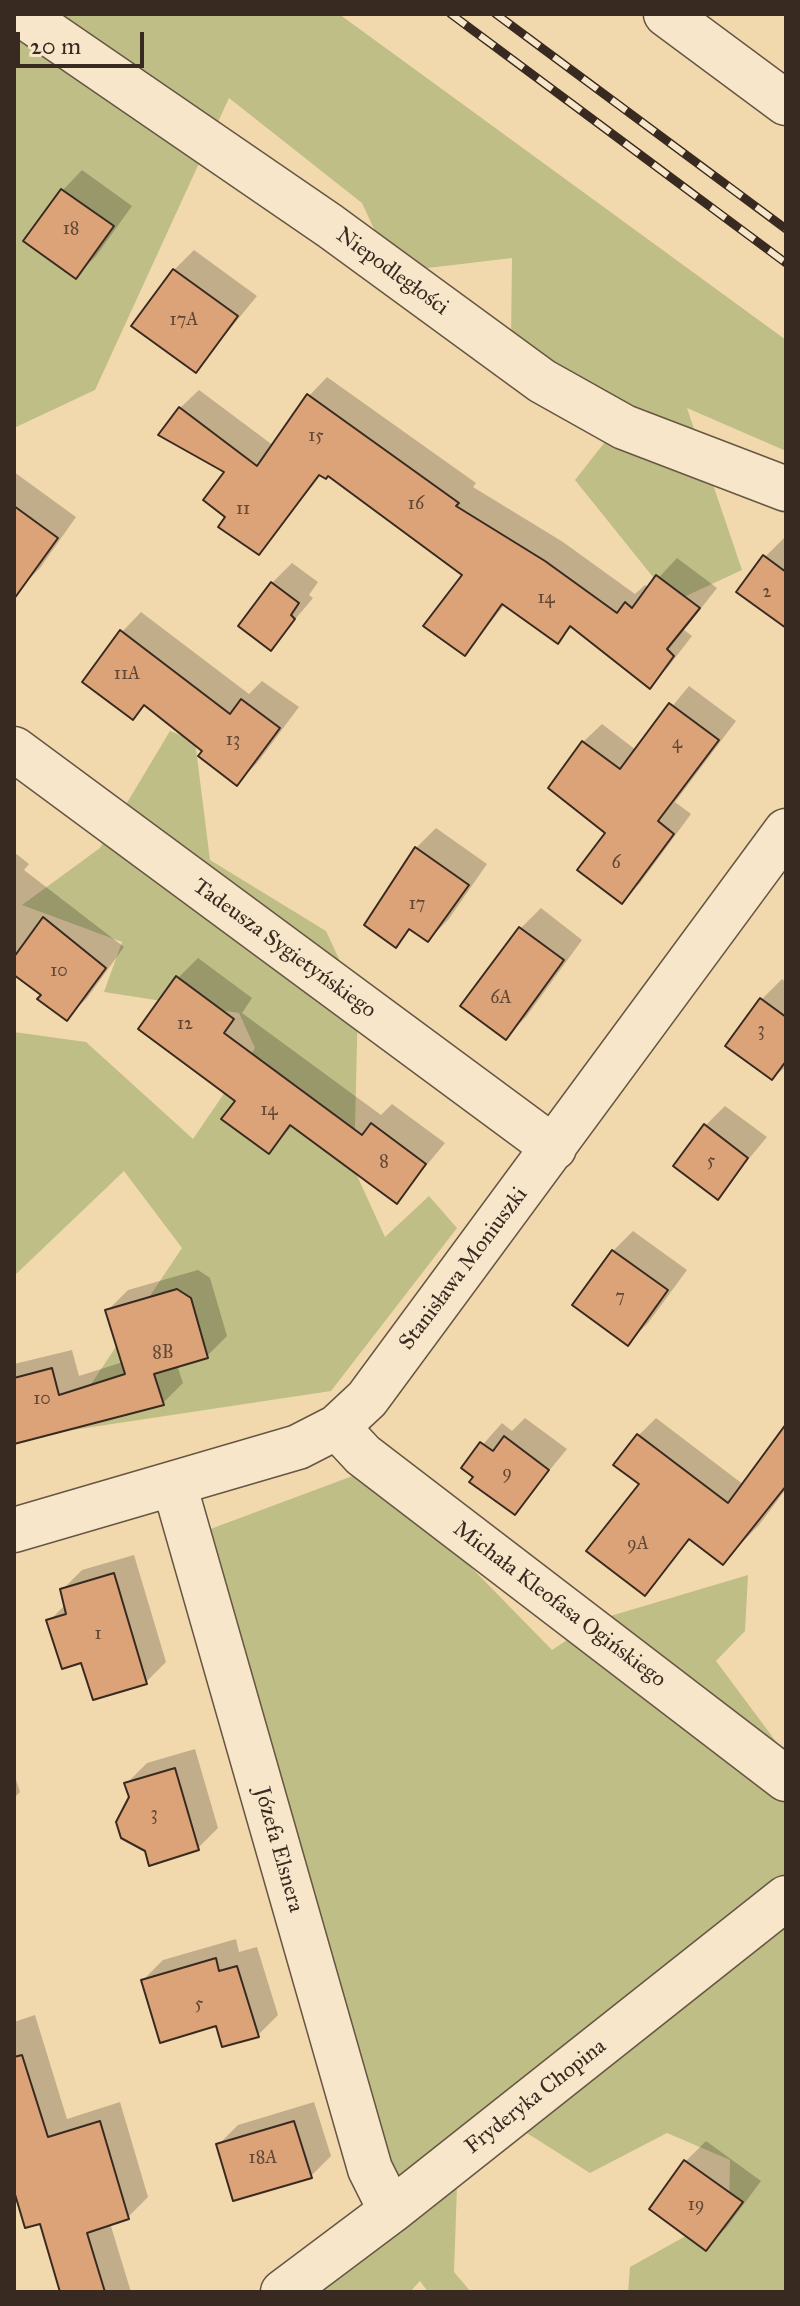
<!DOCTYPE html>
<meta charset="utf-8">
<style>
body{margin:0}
#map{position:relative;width:800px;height:2306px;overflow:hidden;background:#f2d9ad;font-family:"IM FELL Great Primer",serif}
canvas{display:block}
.frame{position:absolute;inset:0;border:16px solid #382a20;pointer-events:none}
.scale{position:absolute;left:16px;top:32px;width:128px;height:36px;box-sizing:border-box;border:4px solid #382a20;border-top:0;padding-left:10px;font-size:24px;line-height:28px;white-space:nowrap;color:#382a20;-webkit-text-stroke:6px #f7e6ca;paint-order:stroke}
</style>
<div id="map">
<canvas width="800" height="2306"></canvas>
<div class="frame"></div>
<div class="scale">20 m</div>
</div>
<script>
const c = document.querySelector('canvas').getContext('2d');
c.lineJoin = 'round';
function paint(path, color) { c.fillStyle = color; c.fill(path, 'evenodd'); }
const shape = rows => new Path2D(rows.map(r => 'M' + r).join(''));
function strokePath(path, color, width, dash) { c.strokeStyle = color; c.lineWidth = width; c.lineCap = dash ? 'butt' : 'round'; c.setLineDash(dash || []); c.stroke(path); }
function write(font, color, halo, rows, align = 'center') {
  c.font = font + ' "IM FELL Great Primer",serif'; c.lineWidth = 7; c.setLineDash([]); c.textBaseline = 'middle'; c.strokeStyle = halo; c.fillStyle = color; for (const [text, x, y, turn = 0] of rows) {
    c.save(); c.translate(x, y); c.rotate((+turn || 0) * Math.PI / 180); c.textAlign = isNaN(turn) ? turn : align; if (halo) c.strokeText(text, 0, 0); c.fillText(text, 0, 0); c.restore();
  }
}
paint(shape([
 [14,14,339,14,786,340,786,451,687,408,742,570,673,602,575,480,627,414,511,342,512,258,394,272,362,203,229,98,95,390,14,428],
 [170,731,195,741,210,860,326,931,358,1000,354,1169,385,1237,429,1196,457,1228,331,1391,59,1432,182,1248,124,1171,14,1276,14,1032,86,1042,193,1139,255,1048,239,1013,104,992,122,942,22,905,100,848],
 [374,1468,552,1650,597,1620,748,1575,745,1631,716,1661,786,1755,786,2292,628,2292,630,2267,729,2212,730,2160,667,2133,590,2173,511,2123,458,2157,454,2272,471,2292,428,2292,420,2281,410,2292,281,2292,380,2196,197,1534]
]), '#bfbe86');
paint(shape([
 [82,170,132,206,96,256,76,276,26,240,63,190],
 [194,250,257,296,196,370,174,270],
 [327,377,476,483,473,487,563,542,635,594,645,585,649,588,677,558,717,588,684,630,692,636,668,667,650,686,573,626,558,641,505,604,465,654,465,575,329,474,322,474,258,553,228,516,227,471,180,408,199,390,274,446,309,396],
 [14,472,76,517,40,568,20,588,14,584],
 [785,537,786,538,786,620,765,557],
 [292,563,318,582,309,595,313,598,271,648,272,583],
 [141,612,249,694,262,681,299,707,257,763,237,783,205,751,146,705,133,718,122,632],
 [689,686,736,721,675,802,691,814,640,883,622,901,583,742,602,724,636,750],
 [436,828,487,864,448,920,428,940,412,928,396,945,416,848],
 [14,852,29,864,24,870,124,947,87,998,67,1018,44,994,14,973],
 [541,908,582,940,526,1017,506,1037,463,1006,521,928],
 [198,958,252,998,242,1013,381,1115,392,1104,445,1143,397,1201,293,1125,269,1151,237,1100,178,978],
 [782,979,786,982,786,1067,772,1078,728,1045,762,999],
 [725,1106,767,1137,717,1197,705,1126],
 [633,1231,687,1270,648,1323,628,1343,575,1304,613,1251],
 [198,1270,210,1278,227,1336,207,1356,177,1365,183,1383,163,1403,14,1441,14,1364,72,1350,79,1376,123,1362,108,1310,128,1290],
 [525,1418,567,1449,515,1512,463,1467,502,1423,512,1431],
 [656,1418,744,1485,786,1428,786,1489,759,1525,723,1562,691,1538,645,1594,639,1435],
 [134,1555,166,1662,146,1682,83,1661,49,1621,66,1604,62,1590,82,1570],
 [195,1749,218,1828,198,1848,131,1797,127,1783,147,1763],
 [14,1773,20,1792,14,1798],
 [236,1939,239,1952,257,1947,278,2015,258,2035,217,2024,143,1980,163,1960],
 [35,2015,67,2119,120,2102,148,2197,128,2217,110,2223,131,2292,62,2292,41,2221,14,2184,14,2022],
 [314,2102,331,2156,311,2176,218,2145,238,2125],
 [706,2141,761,2181,726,2228,706,2248,652,2209,686,2161]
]), '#0003');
const building = shape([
 [61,189,114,226,76,279,23,241,61,189],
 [173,269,238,316,196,373,131,326,173,269],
 [307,394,459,503,456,506,545,561,617,613,625,602,632,608,656,575,700,608,667,649,674,656,650,689,570,626,558,644,502,604,465,656,423,626,462,575,328,476,326,479,319,475,259,555,218,527,225,517,203,500,224,472,158,435,179,407,257,466,307,394],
 [14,506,58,538,14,599,14,506],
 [763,555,786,572,786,628,736,592,763,555],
 [271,582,299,603,291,615,295,619,271,651,238,626,271,582],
 [120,630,230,714,241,699,280,728,237,786,198,756,202,751,144,705,133,720,82,682,120,630],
 [669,703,719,740,658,821,674,834,622,904,577,870,605,833,548,788,582,741,620,769,669,703],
 [415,847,469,885,428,942,409,929,396,948,364,925,415,847],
 [43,917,106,968,67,1021,37,999,41,995,14,975,14,957,43,917],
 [519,927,564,960,506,1040,460,1006,519,927],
 [176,976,234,1019,224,1033,362,1135,371,1123,426,1164,397,1204,290,1125,269,1154,221,1119,235,1101,138,1029,176,976],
 [760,998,786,1017,786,1061,772,1080,725,1046,760,998],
 [704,1124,748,1158,718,1200,673,1166,704,1124],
 [612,1250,668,1290,628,1346,572,1305,612,1250],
 [177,1289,191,1298,208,1358,154,1374,164,1405,14,1444,14,1378,52,1368,59,1395,125,1374,105,1310,177,1289],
 [786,1424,786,1486,723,1565,689,1539,645,1596,586,1551,639,1484,613,1465,637,1434,728,1503,786,1424],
 [504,1436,549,1470,515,1515,469,1482,473,1477,461,1468,480,1442,493,1451,504,1436],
 [114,1573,147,1684,93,1700,81,1663,62,1669,46,1620,66,1614,60,1589,114,1573],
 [175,1768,199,1850,149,1866,145,1851,121,1838,116,1822,129,1797,124,1783,175,1768],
 [216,1958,219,1971,237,1966,259,2037,222,2047,216,2026,160,2043,141,1980,216,1958],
 [22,2055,48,2137,100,2121,129,2219,87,2233,105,2292,60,2292,40,2224,25,2228,14,2191,14,2057,22,2055],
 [294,2121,312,2178,233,2201,216,2144,294,2121],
 [684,2160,743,2202,706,2251,649,2209,684,2160]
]);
paint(building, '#dda378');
strokePath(building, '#382a20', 2);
const minor = shape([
 [21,14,330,226,542,381,624,427,786,489],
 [666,14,786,103],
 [14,749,554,1148],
 [337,1427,363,1455,786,1779],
 [174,1484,370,2169,391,2211],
 [14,1530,298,1447,337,1427,367,1399,786,831],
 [283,2292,391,2211,786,1898]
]);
strokePath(minor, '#665643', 47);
strokePath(minor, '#f7e6ca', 44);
const rail = shape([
 [451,14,786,263],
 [496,14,786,229]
]);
strokePath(rail, '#382a20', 9);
strokePath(rail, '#f7e6ca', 6, [18]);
write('18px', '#614836', null, [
 ["18",71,230],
 ["17A",184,321],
 ["15",316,437],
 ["16",416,505],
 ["11",243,510],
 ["2",767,593],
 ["14",546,599],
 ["11A",127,675],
 ["13",233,741],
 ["4",677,744],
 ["6",616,864],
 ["17",417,905],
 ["10",59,972],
 ["6A",501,999],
 ["12",185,1025],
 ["3",761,1031],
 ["14",269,1111],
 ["5",711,1162],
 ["8",384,1163],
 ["7",620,1298],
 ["8B",163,1354],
 ["10",42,1400],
 ["9",507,1474],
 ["9A",638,1545],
 ["1",98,1635],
 ["3",154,1815],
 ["5",199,2005],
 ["18A",263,2159],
 ["19",696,2206]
]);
write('22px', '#382a20', '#f7e6ca', [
 ["Niepodległości",392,272,36],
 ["Tadeusza Sygietyńskiego",284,949,36],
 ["Stanisława Moniuszki",464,1269,-53],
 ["Michała Kleofasa Ogińskiego",559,1605,37],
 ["Józefa Elsnera",278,1850,74],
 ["Fryderyka Chopina",536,2097,-38]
]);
</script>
